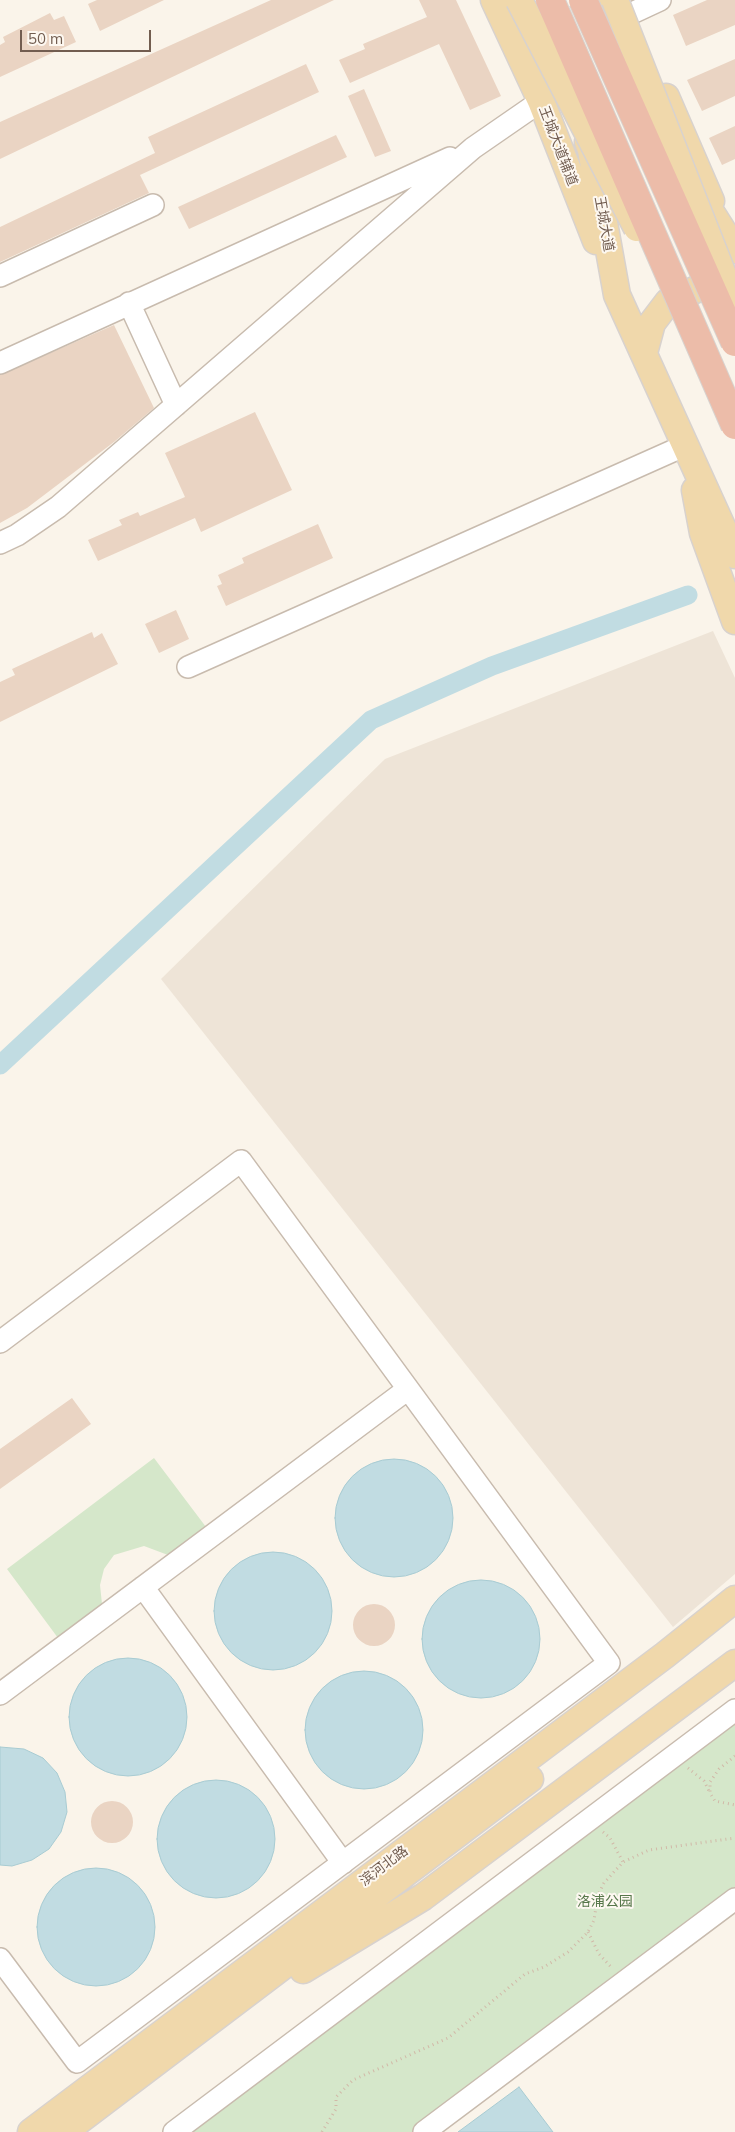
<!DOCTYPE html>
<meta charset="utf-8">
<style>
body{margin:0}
#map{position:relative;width:735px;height:2132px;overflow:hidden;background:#faf4ea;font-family:Mulish,sans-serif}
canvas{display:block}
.scale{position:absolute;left:20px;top:30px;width:131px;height:22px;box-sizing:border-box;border:2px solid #725d50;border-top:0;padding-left:6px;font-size:15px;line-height:18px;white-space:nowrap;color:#725d50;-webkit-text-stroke:4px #fdf8f1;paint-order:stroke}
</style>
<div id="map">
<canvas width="735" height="2132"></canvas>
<div class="scale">50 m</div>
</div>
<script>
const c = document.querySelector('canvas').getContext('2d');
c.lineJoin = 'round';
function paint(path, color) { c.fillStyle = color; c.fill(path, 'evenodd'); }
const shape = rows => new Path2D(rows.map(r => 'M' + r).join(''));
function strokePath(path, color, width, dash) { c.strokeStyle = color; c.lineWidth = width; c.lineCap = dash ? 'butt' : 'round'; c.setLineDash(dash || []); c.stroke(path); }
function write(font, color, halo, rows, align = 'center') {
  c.font = font + ' Mulish,"Noto Sans SC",sans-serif'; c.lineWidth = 4; c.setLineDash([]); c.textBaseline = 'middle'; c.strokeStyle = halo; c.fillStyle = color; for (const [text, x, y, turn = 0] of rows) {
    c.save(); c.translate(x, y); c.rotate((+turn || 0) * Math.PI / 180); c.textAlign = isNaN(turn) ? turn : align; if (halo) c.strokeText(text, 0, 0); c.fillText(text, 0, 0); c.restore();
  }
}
paint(shape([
 [713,631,735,678,735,1574,673,1627,161,979,385,759]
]), '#eee4d7');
paint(shape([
 [154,1458,206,1527,168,1555,144,1546,114,1555,104,1569,100,1585,102,1604,58,1638,7,1569],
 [735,1710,735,1899,424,2132,174,2132]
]), '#d5e7ca');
const water = shape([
 '335 1518a59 59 0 1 1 118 0a59 59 0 1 1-118 0Z',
 '214 1611a59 59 0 1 1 118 0a59 59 0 1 1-118 0Z',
 '422 1639a59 59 0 1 1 118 0a59 59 0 1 1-118 0Z',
 '69 1717a59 59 0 1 1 118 0a59 59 0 1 1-118 0Z',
 '305 1730a59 59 0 1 1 118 0a59 59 0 1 1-118 0Z',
 [0,1747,24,1749,43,1758,57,1773,65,1792,67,1812,61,1832,49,1849,32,1860,12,1866,0,1865,0,1747],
 '157 1839a59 59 0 1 1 118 0a59 59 0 1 1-118 0Z',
 '37 1927a59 59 0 1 1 118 0a59 59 0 1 1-118 0Z',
 [519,2087,553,2132,458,2132,519,2087]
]);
paint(water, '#c1dce2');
strokePath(water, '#a8cbd2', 1);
strokePath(shape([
 [0,1065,371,720,492,666,688,595]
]), '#c1dce2', 19);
paint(shape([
 [97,0,164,0,100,31,88,4],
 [271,0,334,0,0,159,0,122],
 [419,0,456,0,501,96,470,110,439,44,350,83,339,60,365,49,363,44,427,17],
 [707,0,735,0,735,25,686,46,673,15],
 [50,13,54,20,64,16,76,42,0,77,0,45,5,42,3,37],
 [735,59,735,96,702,111,687,80],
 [306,64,319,92,140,175,149,193,0,262,0,227,155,153,148,137],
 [364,89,391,151,375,157,348,96],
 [735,126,735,159,722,165,709,138],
 [336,135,347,157,189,229,178,207],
 [114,325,154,408,114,442,27,508,0,523,0,375],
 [255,412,292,490,201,532,195,518,98,561,88,540,122,525,119,520,138,512,140,516,185,497,165,453],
 [318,524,333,558,226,606,217,586,222,584,218,575,244,563,242,558],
 [176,610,189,639,159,653,145,624],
 [92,632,94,638,102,633,118,664,0,722,0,682,15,675,12,669],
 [72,1398,91,1424,0,1489,0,1449],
 '353 1625a21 21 0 1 1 42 0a21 21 0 1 1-42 0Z',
 '91 1822a21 21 0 1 1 42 0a21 21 0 1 1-42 0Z'
]), '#ead4c3');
const minor = shape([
 [630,14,660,0],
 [0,276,153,205],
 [129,303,176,405],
 [0,363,450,158],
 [0,543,17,535,58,507,473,148,541,101],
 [188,667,686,445],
 [0,1342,241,1161,609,1663,77,2062,0,1959],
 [143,1587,343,1863],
 [0,1694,408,1389],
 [174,2132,735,1710],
 [424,2132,735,1899]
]);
const major = shape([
 [494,0,541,101,596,241],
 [598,0,633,77],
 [666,97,711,201],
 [588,142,591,150,617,295,735,555],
 [695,187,735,250],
 [644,353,652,323,668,302,699,288,727,282,731,284],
 [695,490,703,533,735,621],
 [303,1970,423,1897,735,1663],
 [31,2132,665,1655,735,1599],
 [64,2132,530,1779]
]);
strokePath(minor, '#c8bbae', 24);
strokePath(major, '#d8d2ce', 29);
strokePath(shape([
 [735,1756,719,1769,710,1782,710,1793,715,1801,735,1805],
 [688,1768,704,1781,710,1793],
 [603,1832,610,1838,623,1862],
 [588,1932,599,1954,612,1968],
 [322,2132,336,2109,336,2097,353,2080,448,2038,525,1974,544,1967,568,1952,588,1932,594,1920,598,1895,604,1883,623,1862,649,1850,735,1838]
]), '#d1b9a8', 3, [1, 4]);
strokePath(minor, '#fff', 21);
strokePath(major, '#f0d8ab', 26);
const majorBridge = shape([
 [519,0,637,228],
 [615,0,735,305]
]);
const highwayBridge = shape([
 [550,0,735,425],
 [583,0,735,342]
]);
strokePath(majorBridge, '#d8d2ce', 29, []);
strokePath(highwayBridge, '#d8d2ce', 30, []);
strokePath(majorBridge, '#f0d8ab', 26);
strokePath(highwayBridge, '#ecbca9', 28);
write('14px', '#725d50', '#fdf8f1', [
 ["王城大道辅道",558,146,69],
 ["王城大道",604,224,80],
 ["滨河北路",384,1866,-37]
]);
write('14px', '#56774a', '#fdf8f1', [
 ["洛浦公园",605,1902]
]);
</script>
